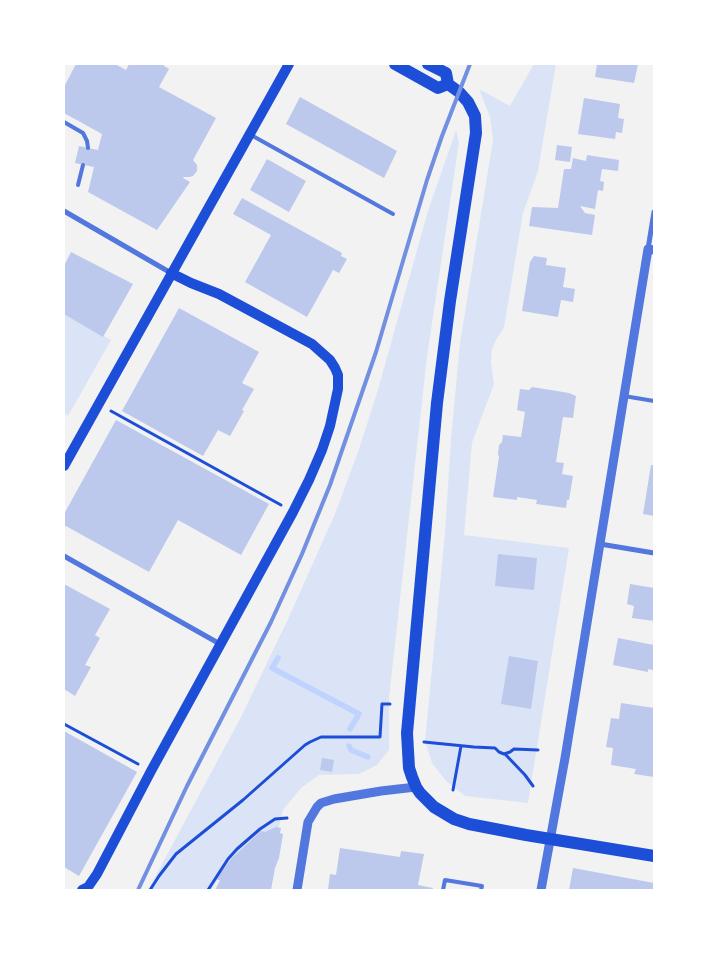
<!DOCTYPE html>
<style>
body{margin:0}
#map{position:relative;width:718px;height:954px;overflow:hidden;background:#f2f2f2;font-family:Raleway,sans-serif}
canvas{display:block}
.frame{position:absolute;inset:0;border:65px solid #fff;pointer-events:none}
</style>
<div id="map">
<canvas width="718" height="954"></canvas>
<div class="frame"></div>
</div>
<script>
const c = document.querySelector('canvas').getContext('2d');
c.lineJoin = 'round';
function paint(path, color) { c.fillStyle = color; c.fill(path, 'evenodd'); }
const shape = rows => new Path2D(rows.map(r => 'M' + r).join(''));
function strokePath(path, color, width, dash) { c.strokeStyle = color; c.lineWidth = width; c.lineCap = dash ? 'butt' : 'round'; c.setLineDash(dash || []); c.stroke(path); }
paint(shape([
 [534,64,556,64,538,171,523,213,504,328,497,338,492,349,491,362,494,384,472,443,464,535,569,548,528,803,465,796,446,781,432,763,425,741,445,533,451,439,460,343,493,140,490,117,479,89,510,106],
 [456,130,459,142,427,357,389,698,389,750,377,765,359,774,319,775,301,788,283,810,277,834,222,874,211,890,148,890,241,717,288,619,335,514,359,449,377,393,428,211],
 [64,313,111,340,68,416,64,413]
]), '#dbe4f7');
strokePath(shape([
 [278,658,272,668,359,714,350,729],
 [349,746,351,750,368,757]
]), '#bfd3fe', 5.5);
paint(shape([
 [76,64,115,64,126,70,129,64,161,64,169,69,159,87,216,118,193,160,197,165,197,171,193,176,190,177,184,177,183,178,190,182,157,230,88,192,94,167,75,163,79,146,98,150,102,134,64,113,64,87],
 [597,64,638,64,634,83,595,77],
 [300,97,397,151,384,178,286,124],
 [584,98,620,104,618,118,624,119,622,133,616,132,615,139,578,134],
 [557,145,572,147,570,162,555,160],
 [587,155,619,160,618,171,602,169,600,181,604,182,603,191,598,190,595,209,580,206,585,213,595,215,592,235,529,226,532,207,558,208,564,169,571,169,573,158,586,161],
 [267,159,306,181,289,212,250,190],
 [242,198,342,253,341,256,347,259,339,273,333,270,307,317,245,282,271,235,233,214],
 [71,252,133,284,103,337,64,314,64,266],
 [534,256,547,258,546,265,566,268,563,287,575,289,573,302,561,300,558,317,522,311,530,262],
 [179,308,259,352,242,383,254,389,242,410,244,411,230,436,218,430,203,456,122,411],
 [532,387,569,393,576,396,573,418,563,417,556,462,564,463,562,474,573,476,569,500,567,500,566,508,536,504,537,500,517,497,517,500,493,497,499,457,498,454,499,445,502,442,503,435,521,437,525,412,517,410,520,389,529,390],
 [116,420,269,504,241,555,178,520,149,572,64,525,64,514],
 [651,465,654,465,654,516,643,514],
 [498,554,537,558,534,590,495,586],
 [64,584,110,609,95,635,100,638,85,665,91,667,75,696,64,689],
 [630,584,654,588,654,621,632,618,634,606,627,604],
 [618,638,654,645,653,670,648,669,648,672,613,665],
 [509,656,538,661,531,709,501,704],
 [621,703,654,708,654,777,634,774,636,769,611,765,613,748,606,747,611,718,619,719],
 [64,731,137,772,79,876,64,867],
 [322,758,334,760,332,772,320,770],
 [276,827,281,828,280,833,283,834,279,858,275,868,271,890,215,890,220,880,215,879,232,858,261,831,265,832],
 [340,848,400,857,401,851,424,854,418,885,433,888,432,890,328,890,330,874,336,875],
 [573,868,654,883,654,890,569,890]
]), '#bdc9ec');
strokePath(shape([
 [111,411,281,505],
 [64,724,138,764],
 [424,742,474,747,495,748,499,752,504,754,510,752,514,749,538,750],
 [505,754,525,775,533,786],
 [453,790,461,746],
 [150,890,159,876,176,854,243,800,305,745,310,742,321,737,380,737,382,704,390,704],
 [208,890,228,859,237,849,260,829,275,819,287,818]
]), '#1d4ed8', 3);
strokePath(shape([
 [64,122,83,133,87,141,88,148],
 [251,135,393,214],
 [78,185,83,165],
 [624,396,654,401],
 [443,890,445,880,482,886,481,890]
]), '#5277de', 4);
strokePath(shape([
 [64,211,171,273],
 [648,249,654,212],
 [600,544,654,553],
 [64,556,220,644]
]), '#5277de', 5);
strokePath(shape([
 [297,890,308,822,317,807,321,803,334,799,381,791,416,787],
 [541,890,565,758,648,249,654,250]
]), '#5277de', 9);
strokePath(shape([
 [64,466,289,64],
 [82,890,88,887,97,874,151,771,293,512,309,480,322,450,330,426,338,389,338,375,335,368,330,360,312,344,219,294,191,283,171,273]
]), '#1d4ed8', 10);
strokePath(shape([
 [395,64,438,88,448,84],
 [428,64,446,73,448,84,459,92,468,102,475,116,476,133,450,301,437,403,407,733,409,768,412,777,416,787,420,793,434,807,454,819,469,824,526,835,654,856]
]), '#1d4ed8', 12);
strokePath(shape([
 [138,890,187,786,271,622,302,554,330,485,376,352,427,180,442,136,470,64]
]), '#7290e2', 4);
</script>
